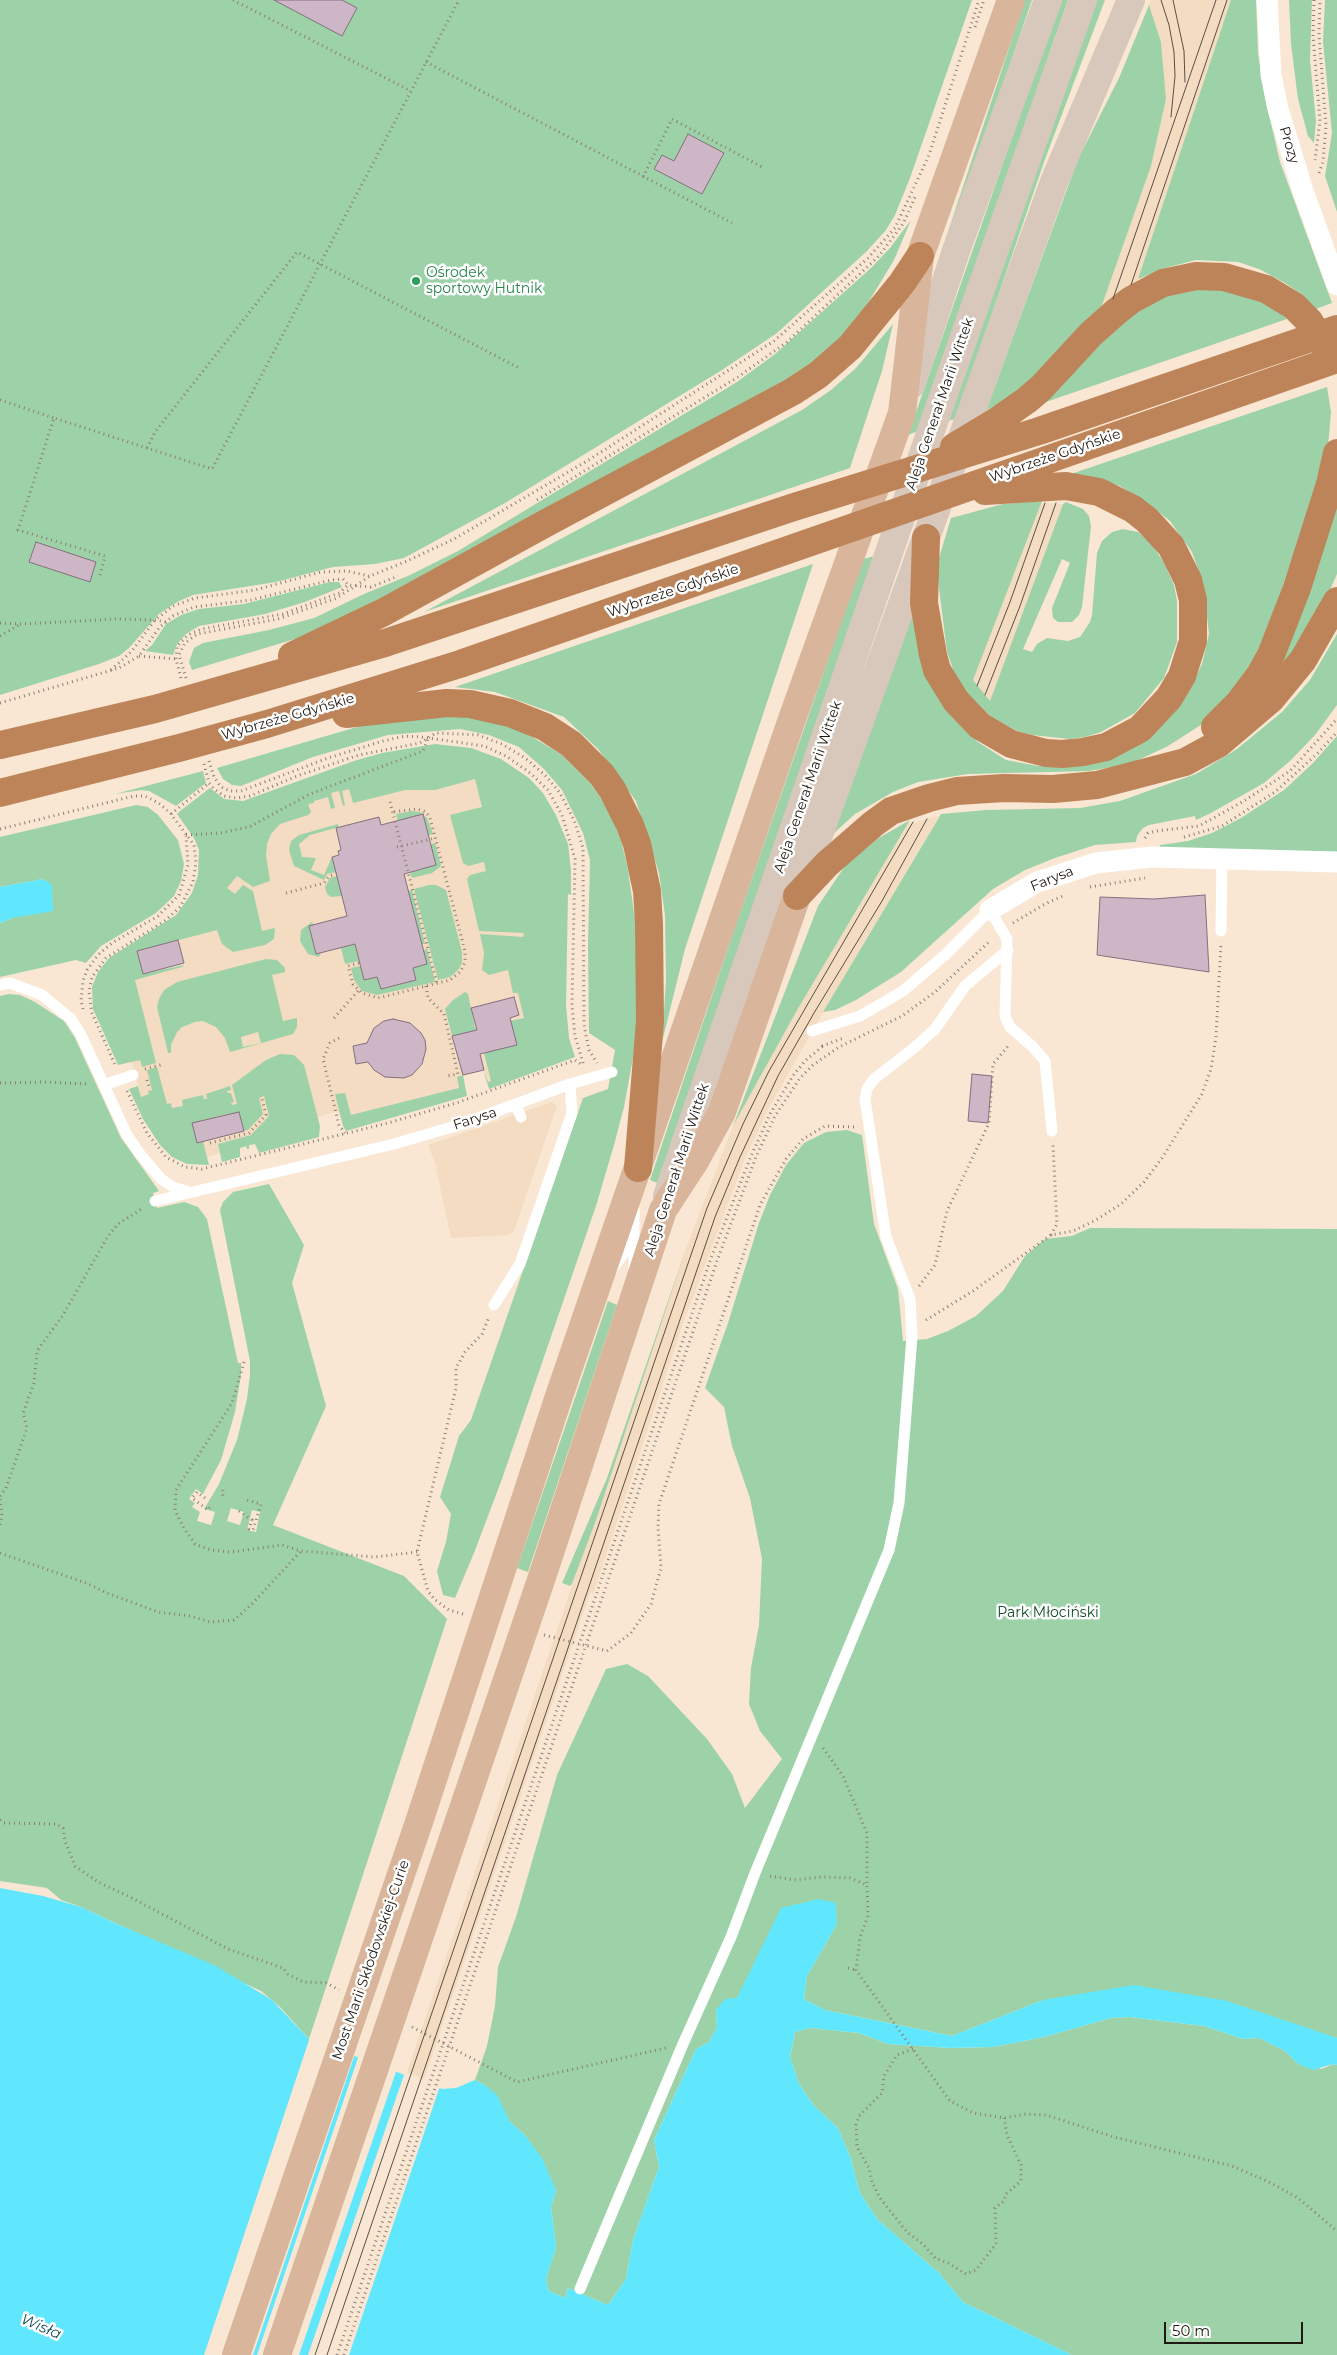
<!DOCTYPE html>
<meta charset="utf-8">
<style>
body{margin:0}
#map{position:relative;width:1337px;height:2355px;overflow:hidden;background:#f9e7d3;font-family:Montserrat,sans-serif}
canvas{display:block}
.scale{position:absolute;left:1164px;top:2322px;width:139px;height:22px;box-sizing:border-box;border:2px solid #201912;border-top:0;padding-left:6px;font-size:15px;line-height:18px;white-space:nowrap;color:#201912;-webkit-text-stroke:4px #fff;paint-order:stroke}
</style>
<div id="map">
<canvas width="1337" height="2355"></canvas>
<div class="scale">50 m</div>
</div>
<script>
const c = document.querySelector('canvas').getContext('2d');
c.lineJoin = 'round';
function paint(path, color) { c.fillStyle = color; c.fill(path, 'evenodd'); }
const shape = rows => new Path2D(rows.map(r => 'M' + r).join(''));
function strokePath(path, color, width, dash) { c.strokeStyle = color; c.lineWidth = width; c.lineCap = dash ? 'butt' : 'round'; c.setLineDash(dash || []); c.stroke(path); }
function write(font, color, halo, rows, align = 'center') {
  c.font = font + ' Montserrat,sans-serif'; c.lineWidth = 5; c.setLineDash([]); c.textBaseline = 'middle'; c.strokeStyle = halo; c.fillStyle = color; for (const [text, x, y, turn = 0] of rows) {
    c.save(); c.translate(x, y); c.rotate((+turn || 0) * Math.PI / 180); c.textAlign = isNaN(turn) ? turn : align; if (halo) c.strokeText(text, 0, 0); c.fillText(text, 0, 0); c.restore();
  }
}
paint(shape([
 [1151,0,1231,0,1138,279,1101,308,1151,166,1166,99,1161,42,1149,5],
 [1041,503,1063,504,990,701,972,680],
 [465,757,500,782,529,909,541,1064,488,1083,484,1070,462,1076,465,1091,343,1124,338,1111,317,1117,283,1137,193,1160,141,1097,132,1062,121,1052,115,958,190,909,211,858,311,797],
 [939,816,823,1012,768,1110,746,1156,684,1321,593,1594,590,1593,330,2355,311,2355,687,1246,733,1126,796,1012,908,824],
 [552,1102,557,1106,514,1231,509,1235,451,1238,435,1163,428,1145]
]), '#f3dcc1');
paint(shape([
 [0,0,972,0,910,178,895,215,886,230,867,251,777,333,722,370,505,503,404,558,375,564,333,567,276,582,193,595,177,602,159,614,129,648,119,656,99,664,0,695],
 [1025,0,1032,0,942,264,938,262],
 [1060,0,1068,0,918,431,908,435],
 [1094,0,1105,0,1044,162,956,419,947,421],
 [1231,0,1256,0,1258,53,1265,98,1280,162,1332,303,1316,309,1301,294,1285,283,1259,269,1238,262,1196,260,1169,267,1138,279],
 [1289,0,1312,0,1310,60,1316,121,1314,143,1308,136,1298,99,1291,44],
 [1325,0,1337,0,1337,212,1325,176,1332,133,1323,42],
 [1149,5,1161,42,1166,99,1151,166,1101,308,1042,372,1019,390,986,411,1078,159,1119,78],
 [911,220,894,260,857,321,811,370,315,633,192,670,189,662,194,648,203,643,269,630,314,618,364,594,410,575,458,551,737,382,775,354,871,268,890,248],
 [1202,287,1221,288,1270,303,1287,319,1043,403,1113,331,1142,308,1169,293],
 [893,324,882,371,850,468,424,612,802,410,831,390,856,368],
 [1327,387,1331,412,1328,447,1316,491,1267,631,1248,671,1204,723,1168,746,1130,764,1089,771,968,774,918,782,893,792,855,814,832,835,912,607,953,716,978,742,1006,760,1038,766,1092,763,1118,756,1152,734,1190,689,1202,664,1209,634,1203,583,1192,552,1170,521,1151,506,1120,486,1094,478,1065,476],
 [1337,497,1337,574,1320,612,1267,687],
 [1042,501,973,680,990,701,1063,504,1066,502,1083,509,1089,516,1091,526,1082,607,1079,615,1072,622,1058,622,1053,618,1052,608,1070,563,1062,559,1023,649,1032,652,1037,644,1047,638,1068,641,1080,637,1090,622,1092,615,1097,553,1102,541,1112,532,1123,529,1138,532,1152,544,1164,563,1174,585,1177,601,1177,642,1164,678,1135,713,1101,732,1085,737,1070,739,1032,735,1017,731,991,717,966,692,954,672,947,652,937,572,939,558,951,518,1003,504],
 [875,556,660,1184,650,1180,734,930,863,559],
 [813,564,685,949,662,1042,666,980,665,915,659,873,636,801,598,749,564,717,495,692,455,687],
 [330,582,339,582,342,587,305,602,265,614,199,626,186,634,177,644,173,655,145,651,152,645,166,624,181,615,199,609,244,604],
 [1337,634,1337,705,1315,735,1290,761,1264,783,1211,813,1196,820,1195,816,1149,825,1143,828,1137,836,1136,842,1095,845,1055,858,1025,870,993,889,901,972,856,1000,835,1010,823,1012,941,814,986,810,1080,808,1120,801,1196,774,1237,749,1282,712,1310,680],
 [410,717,471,717,504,725,527,734,561,754,590,783,609,810,621,840,628,870,640,955,635,1047,624,1107,614,1145,596,1206,502,1479,474,1553,455,1598,443,1595,437,1571,446,1542,451,1514,440,1497,459,1436,471,1420,583,1098,608,1089,615,1050,589,1033,588,945,590,860,583,833,562,790,544,769,519,747,489,735,460,729,388,735,313,757,241,786,232,785,223,779,217,768,374,722],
 [1337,736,1337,852,1159,849,1160,845,1188,841,1212,833,1241,818,1284,790,1312,764],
 [435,744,471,748,501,759,529,778,543,793,556,815,568,844,571,871,571,895,568,894,566,1005,569,1038,575,1057,489,1089,483,1070,488,1082,491,1081,480,1037,454,1043,445,1009,453,1000,465,992,468,994,475,1028,524,1018,518,993,513,993,508,970,489,975,482,970,484,953,480,934,523,937,524,933,479,931,467,879,470,875,486,871,484,862,468,866,463,863,450,815,482,807,475,779,435,790,405,790,353,803,349,789,342,791,345,805,343,806,339,791,331,793,335,808,331,809,328,797,314,801,314,803,308,804,311,812,308,815,280,824,271,834,267,844,266,855,270,881,253,887,237,876,227,888,235,894,243,885,253,891,262,931,275,928,274,939,265,945,233,952,222,944,217,930,137,951,143,974,184,965,182,967,135,980,156,1063,142,1067,140,1060,118,1065,93,1009,92,987,98,972,109,958,176,915,192,893,198,875,199,850,194,838,177,814,180,811,210,788,224,799,243,801,354,761,382,753],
 [203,771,206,783,176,806,149,791,141,790,115,794],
 [136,805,148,807,158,815,178,840,184,864,181,881,174,896,156,913,101,946,86,963,76,960,0,977,0,923,12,918,43,879,0,887,0,837],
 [412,811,420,812,427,818,433,834,403,842,396,814],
 [910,820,796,1012,733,1126,818,906,845,866,877,839],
 [338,824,339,827,310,835,299,844,302,857,316,858,311,870,324,875,332,857,336,872,327,874,324,880,294,866,289,850,291,841,299,835],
 [435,843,441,866,432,873,412,878,405,851],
 [337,876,342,896,331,897,327,894,325,887,330,878],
 [429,885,436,885,446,890,462,952,462,963,458,970,450,977,438,980,414,889],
 [412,890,425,944,422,944,408,891],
 [312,922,314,925,309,926,316,954,321,953,319,957,308,954,300,941,301,930],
 [355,944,359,961,345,964,341,948],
 [427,949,435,982,377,995,362,991,354,980,351,968,360,966,364,980,378,977,381,989,416,980,413,968,427,964,423,950],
 [266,959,277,960,285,968,285,972,272,975,283,1021,297,1018,297,1027,293,1034,230,1052,225,1038,216,1027,203,1021,195,1022,182,1027,177,1032,171,1045,171,1053,168,1053,157,1007,159,999,164,990,177,982],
 [258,1032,261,1043,243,1047,241,1037],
 [9,994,20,995,35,1002,64,1021,75,1038,121,1138,159,1191,153,1193,157,1208,184,1202,198,1207,207,1219,238,1363,241,1363,241,1375,235,1412,221,1460,203,1494,196,1489,189,1499,195,1503,192,1507,200,1512,197,1521,211,1525,215,1512,204,1509,219,1484,237,1440,247,1399,250,1375,250,1361,220,1210,223,1202,233,1192,269,1184,304,1245,292,1283,326,1406,273,1525,404,1576,447,1619,309,2039,280,2007,261,1991,81,1907,61,1900,47,1888,0,1881,0,996],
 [231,1508,244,1512,240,1525,227,1521],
 [252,1510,260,1512,256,1532,247,1530],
 [280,1054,294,1055,304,1065,320,1126,319,1137,259,1153,255,1144,249,1145,249,1149,247,1149,246,1146,240,1148,240,1157,222,1162,218,1144,251,1135,269,1116,264,1096,259,1098,263,1114,248,1130,243,1131,238,1112,232,1114,233,1134,228,1114,193,1123,203,1141,209,1165,187,1164,172,1157,160,1145,143,1119,129,1089,138,1086,141,1097,149,1094,148,1091,152,1090,147,1070,157,1067,167,1104,171,1103,172,1108,183,1106,182,1100,203,1095,204,1099,207,1099,206,1094,230,1086,231,1090,227,1091,228,1093,231,1093,234,1102,231,1103,232,1105,237,1104,232,1085,266,1060],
 [463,1075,467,1096,346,1131,343,1126,335,1094,345,1093,351,1115,459,1088,457,1077],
 [847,1130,862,1135,874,1224,898,1289,903,1341,927,1339,948,1331,976,1316,1003,1291,1025,1256,1045,1239,1072,1236,1090,1228,1337,1229,1337,2038,1308,2030,1043,2000,952,2036,825,2010,804,1999,807,1976,837,1924,782,1908,737,1999,716,2010,717,2027,709,2042,696,2049,654,2140,659,2167,633,2240,626,2279,608,2305,568,2288,565,2298,549,2291,546,2280,556,2247,551,2207,556,2190,524,2134,510,2122,485,2085,475,2080,487,2046,495,2006,498,1967,516,1917,557,1775,606,1669,627,1664,648,1676,707,1739,732,1774,745,1808,782,1759,760,1731,749,1704,751,1668,759,1625,762,1559,750,1498,732,1446,724,1407,705,1388,728,1323,759,1223,770,1195,786,1165,804,1143,826,1132],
 [687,1246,596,1520,572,1584,570,1586,562,1583,607,1478],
 [608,1301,617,1305,528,1572,517,1568],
 [1129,2017,1204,2026,1243,2039,1259,2038,1285,2051,1298,2064,1322,2069,1333,2064,1337,2065,1337,2355,1072,2355,963,2302,939,2273,877,2219,859,2191,851,2159,838,2128,814,2106,799,2084,790,2057,795,2032,810,2028,859,2033,888,2044,951,2048,993,2047,1044,2037,1111,2018]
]), '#9dd2a8');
paint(shape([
 [43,879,52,885,53,911,12,918,0,923,0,887],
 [0,1888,43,1896,81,1907,117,1924,216,1966,272,2000,309,2039,442,2089,456,2088,475,2080,485,2085,497,2095,510,2122,524,2134,542,2158,556,2190,551,2207,556,2247,546,2280,549,2291,565,2298,568,2288,608,2305,626,2279,633,2240,659,2167,654,2140,696,2049,709,2042,717,2027,716,2010,725,1999,737,1998,781,1908,819,1899,836,1903,837,1924,807,1976,804,1999,825,2010,952,2036,1043,2000,1134,1985,1227,2001,1337,2038,1337,2065,1333,2064,1313,2070,1298,2064,1285,2051,1259,2038,1243,2039,1204,2026,1129,2017,1111,2018,1044,2037,993,2047,951,2048,888,2044,859,2033,810,2028,795,2032,790,2057,799,2084,814,2106,838,2128,851,2159,859,2191,877,2219,939,2273,963,2302,1072,2355,0,2355]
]), '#61e7fd');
paint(shape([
 [310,2037,355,2054,253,2355,204,2355],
 [359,2055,397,2069,299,2355,257,2355],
 [405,2072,440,2086,349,2355,308,2355]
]), '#f9e7d3');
const building = shape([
 [274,0,342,0,357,8,342,36,274,0],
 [688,134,724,153,702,194,654,169,662,155,674,161,688,134],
 [36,542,96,562,90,582,29,562,36,542],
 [423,814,436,865,404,874,427,964,413,968,416,980,381,989,377,977,364,980,355,944,316,954,309,926,347,916,332,857,339,855,338,851,341,850,336,828,379,817,381,825,423,814],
 [1205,895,1209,972,1097,955,1100,897,1154,899,1205,895],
 [178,940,184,963,143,974,137,951,178,940],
 [514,997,519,1015,510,1018,517,1045,480,1054,484,1070,463,1075,452,1036,477,1030,471,1008,514,997],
 [393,1019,410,1023,421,1033,425,1040,426,1049,422,1064,412,1075,404,1078,385,1077,374,1070,368,1062,356,1064,353,1046,367,1043,374,1028,384,1021,393,1019],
 [972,1074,992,1076,988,1123,968,1121,972,1074],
 [239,1112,244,1131,197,1143,192,1123,239,1112]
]);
paint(building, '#cdb6c5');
strokePath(building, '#856f7e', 1);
strokePath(shape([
 [233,0,411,91],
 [1314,0,1313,36,1320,121,1315,160],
 [975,27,984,0],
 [426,62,732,223],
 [1319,173,1323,162,1326,126,1319,35,1320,0],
 [643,177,672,119,762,167],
 [0,400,54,418],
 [147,448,155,432,297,252,519,368],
 [537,500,738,377,787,342,879,256,903,224,916,195],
 [100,575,105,556,18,530,54,418,212,469,459,0],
 [0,623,22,624,117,619,155,620,166,622],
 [0,636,19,625],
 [139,656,176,659],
 [111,670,132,651,155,620,173,606,195,598,255,590,321,572,347,571,369,576],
 [181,678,176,659,177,646,188,635,202,629,283,614,339,593,348,585],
 [186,678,179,655,185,643,197,634,278,619,337,598,370,576,407,561,454,539,587,461,774,341,868,258,895,228,929,155,979,0],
 [0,703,119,668,139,656,159,628,173,616,194,607,251,600,331,580,343,579,348,585,371,587,398,576],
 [209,761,214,777,221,787,230,791,241,791,328,758,383,741,405,736,421,737,484,746,506,756,529,772,548,790,562,815,575,859,572,1006,575,1036,584,1066],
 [204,764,209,783,214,789,224,796,236,798,250,796,297,776,359,755,420,743,436,733,478,735,502,744,525,758,545,775,560,793,574,820,583,848,584,1025,589,1050,597,1063],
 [390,802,437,984],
 [171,814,209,783],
 [0,829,134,796,145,796,160,804,171,814,194,845,196,863,193,882,180,907,166,920,106,958,92,977,89,992,92,1013,116,1067],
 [186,835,220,833,249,827,310,794,423,751,428,739],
 [1184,837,1222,826,1275,792,1319,752,1337,732],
 [1145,838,1148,833,1156,831,1199,826,1244,801,1290,771,1337,719],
 [397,847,436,838],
 [1090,887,1145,878],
 [286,893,324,883,329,876,337,874],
 [1013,923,1045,904,1065,895],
 [359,963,348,966,353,984,362,993,378,998,450,980,460,972,465,962,465,951,430,818,426,812,417,809,393,812],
 [426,986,428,998,444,1014,458,1074,447,1076],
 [83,1009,81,1001,83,981,87,970,98,955,112,943,158,916,179,895,188,865,186,836],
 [334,1018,358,991],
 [339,1038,330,1043,323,1059,339,1125,345,1133],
 [822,1046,844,1038],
 [145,1069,164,1064],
 [147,1080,150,1089],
 [0,1083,43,1082,89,1084],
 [127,1091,147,1133,166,1157,185,1167,202,1169,388,1123,456,1103,575,1060,582,1065],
 [210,1143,249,1133,266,1115,262,1099],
 [1051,1235,1057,1224,1053,1145],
 [919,1286,935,1265,947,1211,989,1123,993,1064,1009,1045],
 [926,1320,973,1291,1051,1235,1073,1231,1096,1220,1121,1204,1144,1182,1162,1158,1202,1094,1211,1069,1216,1037,1221,944],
 [244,1362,232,1403,176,1490,175,1510,182,1525,195,1544,211,1550,231,1552,282,1545,301,1551,375,1557,417,1552],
 [223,1490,222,1494,225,1499],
 [0,1496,6,1488,27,1428,23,1413,34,1383,37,1351,63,1315,108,1236,118,1224,143,1208],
 [205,1498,197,1492,192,1498,208,1510,210,1507,212,1508],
 [0,1499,2,1516,0,1525],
 [239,1511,252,1520,249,1529,253,1530,261,1504,247,1500,245,1502],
 [0,1553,86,1583,107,1593,158,1612,190,1616,210,1622,234,1620,252,1604,301,1551],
 [463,1614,449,1610,434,1599,428,1591,417,1552,456,1388,456,1368,465,1352,482,1334,489,1317],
 [544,1635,607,1651,631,1633,651,1604,661,1568,658,1527,659,1504,760,1205,786,1159,803,1139,825,1126,855,1127],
 [823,1748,843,1776,867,1833,867,1885],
 [0,1820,4,1823,56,1824,63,1828,65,1841,75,1866,98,1882,130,1897,228,1949,283,1968,288,1974,303,1982,326,1983,339,1990],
 [770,1876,794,1880,821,1877,850,1878,867,1885,868,1916,860,1937,856,1970,950,2101,973,2113,1004,2118,1026,2114,1046,2115,1114,2137,1232,2166,1267,2181,1298,2198,1337,2231],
 [848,1968,856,1970],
 [412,2027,517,2082,666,2048],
 [913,2049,897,2055,884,2076,882,2093,859,2116,856,2125,857,2147,869,2168,872,2182,880,2198,907,2232,923,2244,935,2258,948,2263,966,2274,976,2270,996,2244,995,2208,1004,2201,1006,2194,1021,2181,1021,2165,1007,2135,1004,2118],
 [337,2355,711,1258,751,1156,770,1114,794,1074,806,1060,823,1046],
 [344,2355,717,1261,756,1157,775,1116,800,1078,813,1065,839,1047,902,1016,935,992,991,940]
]), '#8b7f71', 3, [1, 4]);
strokePath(shape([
 [1221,931,1222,859],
 [0,985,10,983,42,995,71,1019,81,1035,127,1135,140,1154,161,1179,173,1187,189,1192],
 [812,1031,860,1016,903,991,945,955,990,910,1007,939,1005,1016,1010,1027,1033,1047,1045,1061,1052,1131],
 [104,1085,133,1075],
 [516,1105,521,1117],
 [155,1201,394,1144,462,1124,570,1084,612,1072],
 [613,1268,634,1239],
 [634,1270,634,1206],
 [494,1305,520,1264,572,1113,570,1084],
 [580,2289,683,2044,731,1937,755,1873,889,1550,899,1503,912,1337,910,1299,886,1237,865,1099,867,1089,874,1079,914,1048,935,1029,965,986,1008,950]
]), '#fff', 11);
strokePath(shape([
 [1267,0,1271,75,1278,109,1303,191,1337,285],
 [990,910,1037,882,1096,863,1152,857,1337,862]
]), '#fff', 21);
strokePath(shape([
 [911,385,957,248,1048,0],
 [797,896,1054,182,1131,0],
 [667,1196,933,425,1083,0]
]), '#d8c7bb', 28);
strokePath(shape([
 [236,2355,418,1825,559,1396,792,719,902,413,920,256,1011,0],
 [277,2355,542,1577,663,1210,695,1161,722,1112,797,896]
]), '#d8b59b', 28);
strokePath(shape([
 [954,447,997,421,1027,400,1041,388,1091,334,1117,311,1131,300,1163,283,1196,276,1224,277,1266,289,1294,306,1309,321,1327,350],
 [926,538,924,603,933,655,937,670,956,701,980,726,1011,744,1046,753,1062,754,1083,752,1106,747,1140,729,1169,698,1182,676,1193,641,1193,600,1188,580,1171,546,1147,520,1133,509,1099,492,1066,486,985,491],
 [292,656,384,612,548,522,792,392,818,375,850,347,902,283,920,256],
 [346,714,447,703,470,704,510,713,545,727,571,744,602,775,613,791,630,825,637,844,647,891,649,924,650,1021,638,1168],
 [1215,727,1239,703,1260,675,1271,655,1297,588,1330,484,1337,453],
 [0,745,155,709,385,643,794,507,1039,431,1337,329],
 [0,793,179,748,267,724,460,664,1337,359],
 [797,896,827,864,873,824,891,811,929,798,957,791,1004,788,1053,789,1097,785,1185,762,1218,744,1271,699,1303,660,1337,601]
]), '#be8459', 28);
strokePath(shape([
 [1161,0,1169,25,1174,52,1175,76,1171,117],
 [1173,0,1184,51,1185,82],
 [1131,285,1227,0],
 [1113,299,1216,0],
 [977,686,1010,602,1045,503],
 [985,695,1020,606,1056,503],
 [315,2355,707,1208,743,1124,769,1071,913,822],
 [327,2355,715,1217,740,1157,778,1076,814,1013,882,901,927,819]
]), '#594f45', 1);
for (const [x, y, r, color] of [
 [416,281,5,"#2e9e5b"]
]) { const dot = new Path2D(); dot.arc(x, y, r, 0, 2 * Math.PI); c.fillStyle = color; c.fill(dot); strokePath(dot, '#fff', 2); }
write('14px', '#201912', '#fff', [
 ["Prozy",1289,145,73],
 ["Aleja Generał Marii Wittek",940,404,-71],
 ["Wybrzeże Gdyńskie",1055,456,-19],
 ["Wybrzeże Gdyńskie",673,591,-19],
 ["Wybrzeże Gdyńskie",288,717,-16],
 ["Aleja Generał Marii Wittek",808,787,-71],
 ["Farysa",1052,879,-22],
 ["Farysa",475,1119,-18],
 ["Aleja Generał Marii Wittek",677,1170,-72],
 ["Most Marii Skłodowskiej-Curie",371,1960,-71]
]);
write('14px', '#27864d', '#fff', [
 ["Ośrodek",426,273],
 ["sportowy Hutnik",426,289]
], 'left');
write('14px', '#114d26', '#fff', [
 ["Park Młociński",1048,1613]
]);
write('italic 15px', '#165059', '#fff', [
 ["Wisła",41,2327,23]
]);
</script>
